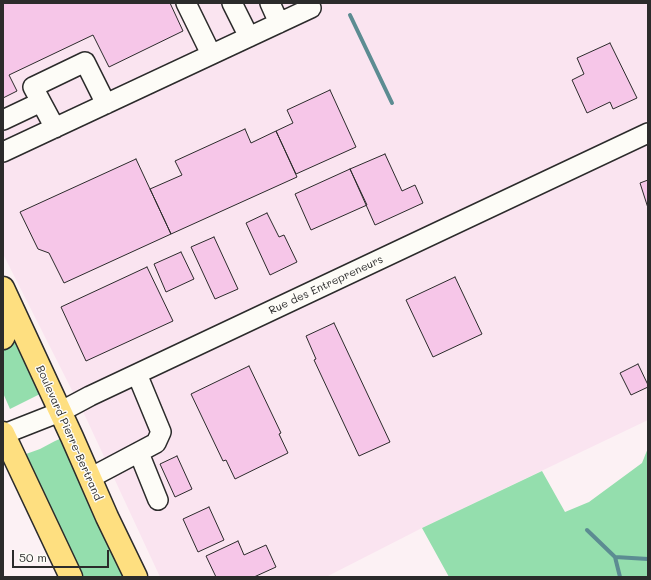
<!DOCTYPE html>
<style>
body{margin:0}
#map{position:relative;width:651px;height:580px;overflow:hidden;background:#fcf1f4;font-family:Mali,sans-serif}
canvas{display:block}
.frame{position:absolute;inset:0;border:4px solid #2b2b2b;pointer-events:none}
.scale{position:absolute;left:12px;top:550px;width:97px;height:18px;box-sizing:border-box;border:2px solid #2b2b2b;border-top:0;padding-left:5px;font-size:12px;line-height:14px;white-space:nowrap;color:#2b2b2b;-webkit-text-stroke:3px #fdfcf7;paint-order:stroke}
</style>
<div id="map">
<canvas width="651" height="580"></canvas>
<div class="frame"></div>
<div class="scale">50 m</div>
</div>
<script>
const c = document.querySelector('canvas').getContext('2d');
c.lineJoin = 'round';
function paint(path, color) { c.fillStyle = color; c.fill(path, 'evenodd'); }
const shape = rows => new Path2D(rows.map(r => 'M' + r).join(''));
function strokePath(path, color, width, dash) { c.strokeStyle = color; c.lineWidth = width; c.lineCap = dash ? 'butt' : 'round'; c.setLineDash(dash || []); c.stroke(path); }
function write(font, color, halo, rows, align = 'center') {
  c.font = font + ' Mali,sans-serif'; c.lineWidth = 3; c.setLineDash([]); c.textBaseline = 'middle'; c.strokeStyle = halo; c.fillStyle = color; for (const [text, x, y, turn = 0] of rows) {
    c.save(); c.translate(x, y); c.rotate((+turn || 0) * Math.PI / 180); c.textAlign = isNaN(turn) ? turn : align; if (halo) c.strokeText(text, 0, 0); c.fillText(text, 0, 0); c.restore();
  }
}
paint(shape([
 [3,3,648,3,648,420,422,528,326,577,160,577,87,420,3,254]
]), '#fae4f0');
paint(shape([
 [13,335,40,394,10,409,3,393,3,349],
 [62,438,128,577,83,577,26,454,40,449,55,441],
 [648,448,648,577,449,577,422,528,542,471,565,512,589,502,642,463]
]), '#94dead');
strokePath(shape([
 [350,15,392,103],
 [587,530,615,557,648,559],
 [615,557,620,577]
]), '#5c8c92', 4);
const building = shape([
 [3,3,170,3,183,31,109,67,93,35,9,75,17,91,3,98,3,3],
 [610,43,637,98,613,109,610,102,587,113,572,80,584,74,577,58,610,43],
 [330,90,356,147,296,174,276,131,293,123,287,110,330,90],
 [245,129,251,143,276,131,297,177,171,234,150,189,182,175,175,161,245,129],
 [385,154,402,191,415,185,423,203,375,225,350,169,385,154],
 [136,159,171,234,64,283,49,253,38,249,20,212,136,159],
 [350,169,367,205,311,230,295,194,350,169],
 [648,180,648,208,640,183,648,180],
 [267,213,279,237,284,235,297,262,270,275,246,223,267,213],
 [214,237,238,289,215,299,191,247,214,237],
 [181,252,194,279,166,292,154,264,181,252],
 [147,267,173,321,86,361,61,307,147,267],
 [455,277,482,334,433,357,406,300,455,277],
 [334,323,390,442,359,456,314,360,316,359,306,336,334,323],
 [638,364,648,385,648,387,631,395,620,373,638,364],
 [249,366,281,433,279,434,288,453,235,479,226,460,223,461,191,394,249,366],
 [177,456,192,489,175,497,160,464,177,456],
 [209,507,224,540,198,552,183,519,209,507],
 [238,541,244,555,266,545,276,567,254,577,216,577,206,556,238,541]
]);
paint(building, '#f6c6e8');
strokePath(building, '#2b2b2b', 1);
const minor = shape([
 [186,3,211,54],
 [232,3,249,37],
 [270,3,279,23],
 [41,102,33,87,85,62,106,104],
 [3,120,41,102,55,128],
 [3,152,311,8,309,3],
 [4,434,60,412,90,396,648,133],
 [139,453,158,500],
 [90,478,156,443,161,432,137,374]
]);
const major = shape([
 [3,288,72,437,107,517,136,577],
 [3,338,7,329,7,312,8,302],
 [3,433,71,577]
]);
strokePath(minor, '#2b2b2b', 22);
strokePath(major, '#2b2b2b', 25);
strokePath(minor, '#fdfcf7', 19);
strokePath(major, '#fedf80', 22);
write('11px', '#2b2b2b', '#fdfcf7', [
 ["Rue des Entrepreneurs",326,285,-25],
 ["Boulevard Pierre-Bertrand",69,433,66]
]);
</script>
